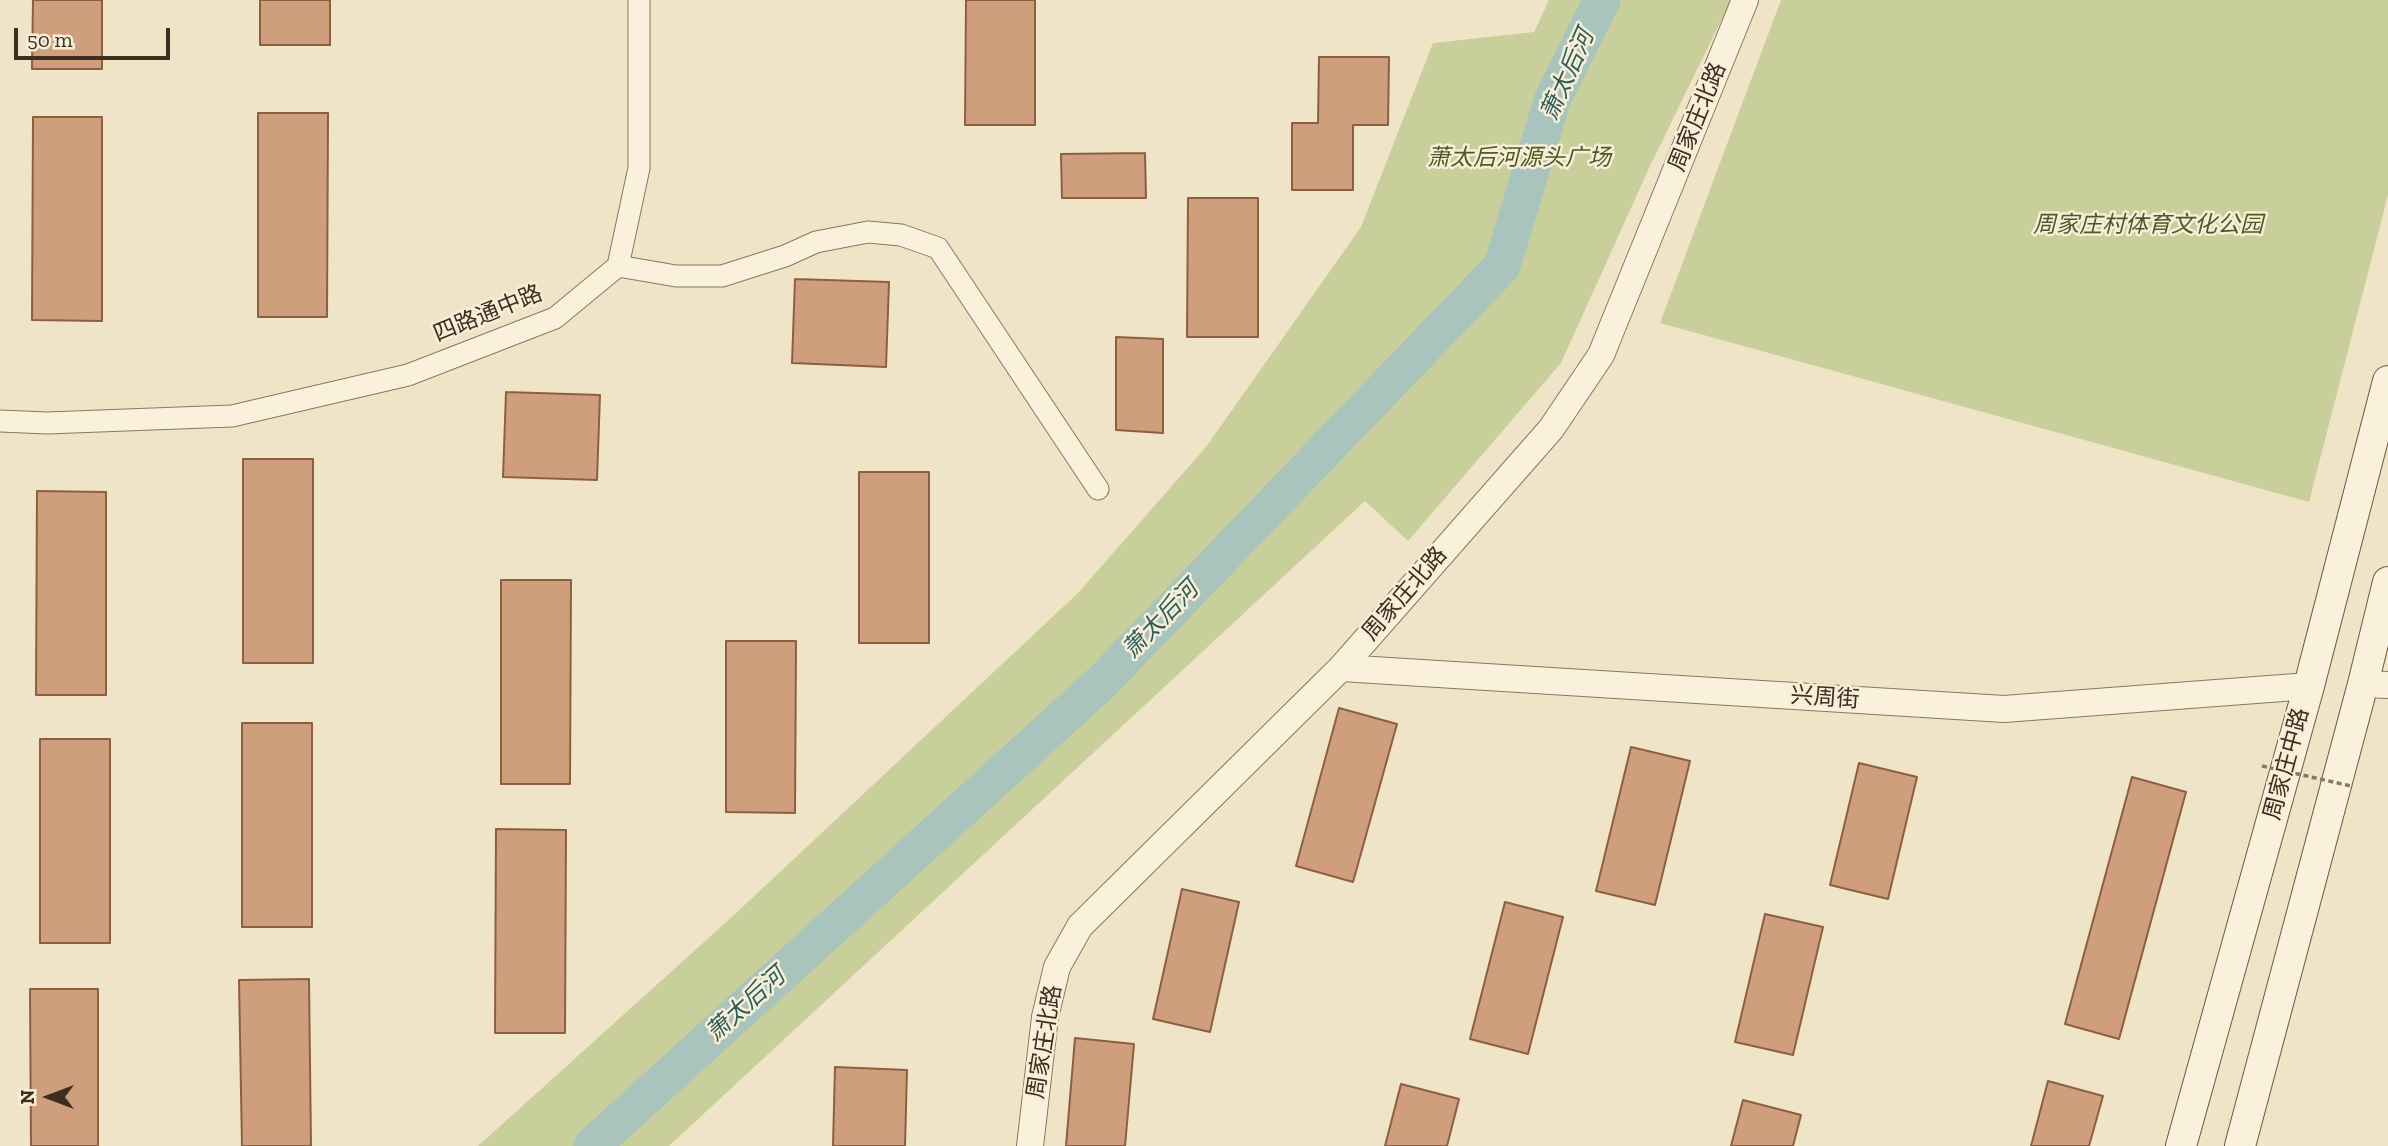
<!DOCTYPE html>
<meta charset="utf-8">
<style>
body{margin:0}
#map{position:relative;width:2388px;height:1146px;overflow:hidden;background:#f0e4c8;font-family:"Zilla Slab",serif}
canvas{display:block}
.north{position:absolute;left:14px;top:1062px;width:70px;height:70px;-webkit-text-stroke:5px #f7eed8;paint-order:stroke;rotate:270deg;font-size:19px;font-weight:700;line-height:28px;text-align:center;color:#3d2e20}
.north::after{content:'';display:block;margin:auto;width:24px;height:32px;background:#3d2e20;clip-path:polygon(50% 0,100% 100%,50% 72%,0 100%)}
.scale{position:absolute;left:14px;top:28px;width:156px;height:32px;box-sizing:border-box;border:4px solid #3d2e20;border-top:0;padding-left:9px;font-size:21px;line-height:24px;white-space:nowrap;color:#3d2e20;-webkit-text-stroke:5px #f7eed8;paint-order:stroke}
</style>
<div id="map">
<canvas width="2388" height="1146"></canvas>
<div class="north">N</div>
<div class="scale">50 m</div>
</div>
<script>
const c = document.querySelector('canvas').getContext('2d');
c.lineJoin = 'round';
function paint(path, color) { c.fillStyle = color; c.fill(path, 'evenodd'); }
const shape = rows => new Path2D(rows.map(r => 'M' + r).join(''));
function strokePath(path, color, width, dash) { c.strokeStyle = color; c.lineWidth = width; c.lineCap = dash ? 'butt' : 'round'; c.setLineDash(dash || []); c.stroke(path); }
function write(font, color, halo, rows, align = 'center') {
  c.font = font + ' "Zilla Slab","Noto Sans SC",serif'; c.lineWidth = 5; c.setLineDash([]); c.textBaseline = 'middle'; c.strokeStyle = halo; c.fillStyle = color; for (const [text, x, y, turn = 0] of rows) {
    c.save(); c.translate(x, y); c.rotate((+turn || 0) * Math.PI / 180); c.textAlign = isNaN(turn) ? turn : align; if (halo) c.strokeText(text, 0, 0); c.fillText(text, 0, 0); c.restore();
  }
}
paint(shape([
 [1549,0,1731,0,1650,166,1561,363,1408,541,1365,501,669,1146,478,1146,734,915,1078,593,1206,447,1361,227,1433,43,1534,32],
 [1781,0,2388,0,2388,195,2309,502,1660,323]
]), '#c9cf9b');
strokePath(shape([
 [592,1146,1103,681,1502,266,1553,98,1602,0]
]), '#a9c4bc', 37);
const building = shape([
 [33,0,102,0,102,69,32,69,33,0],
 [260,0,330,0,330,45,260,45,260,0],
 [966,0,1035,0,1035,125,965,125,966,0],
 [1319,57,1389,57,1388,125,1353,125,1353,190,1292,190,1292,123,1318,123,1319,57],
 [258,113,328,113,327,317,258,317,258,113],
 [33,117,102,117,102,321,32,320,33,117],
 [1145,153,1146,198,1062,198,1061,154,1145,153],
 [1188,198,1258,198,1258,337,1187,337,1188,198],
 [795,279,889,282,886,367,792,363,795,279],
 [1116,337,1163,339,1163,433,1116,430,1116,337],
 [506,392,600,395,597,480,503,477,506,392],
 [243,459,313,459,313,663,243,663,243,459],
 [859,472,929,472,929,643,859,643,859,472],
 [37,491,106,492,106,695,36,695,37,491],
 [501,580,571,580,570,784,501,784,501,580],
 [726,641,796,641,795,813,726,812,726,641],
 [1339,708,1397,724,1353,882,1296,866,1339,708],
 [242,723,312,723,312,927,242,927,242,723],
 [40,739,110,739,110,943,40,943,40,739],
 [1631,747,1690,761,1655,905,1596,891,1631,747],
 [1859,763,1917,777,1888,899,1830,885,1859,763],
 [2132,777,2186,792,2119,1039,2065,1024,2132,777],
 [496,829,566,830,565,1033,495,1033,496,829],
 [1182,889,1239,902,1210,1032,1153,1019,1182,889],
 [1505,902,1563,917,1528,1054,1470,1039,1505,902],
 [1765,914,1823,927,1793,1055,1735,1042,1765,914],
 [309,979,311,1146,242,1146,239,980,309,979],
 [30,989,98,989,98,1146,31,1146,30,989],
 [1075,1038,1134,1044,1125,1146,1066,1146,1075,1038],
 [835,1067,907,1070,905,1146,833,1146,835,1067],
 [2048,1081,2103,1096,2089,1146,2031,1146,2048,1081],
 [1401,1084,1459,1099,1447,1146,1385,1146,1401,1084],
 [1743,1100,1801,1115,1793,1146,1731,1146,1743,1100]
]);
paint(building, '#cf9f7d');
strokePath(building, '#8d5f41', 2);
const minor = shape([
 [618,266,639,168,639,0],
 [0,421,47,423,232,416,408,375,555,318,618,266,676,276,722,276,785,256,816,242,868,232,901,235,938,248,1098,489]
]);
const tertiary = shape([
 [1341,668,2004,709,2309,686],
 [2363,684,2388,685],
 [1030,1146,1045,1017,1057,967,1080,926,1341,668,1551,429,1601,355,1745,0]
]);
const secondary = shape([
 [2181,1146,2309,686,2388,381],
 [2240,1146,2363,684,2388,582]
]);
strokePath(minor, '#8d765c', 23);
strokePath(tertiary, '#8d765c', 28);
strokePath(secondary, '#6f573f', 32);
strokePath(minor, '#faf1dc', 21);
strokePath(tertiary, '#faf1dc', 26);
strokePath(secondary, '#faf1dc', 30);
strokePath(shape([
 [2262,766,2351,786]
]), '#8d765c', 3.5, [5, 3.5]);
write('23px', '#3d2e20', '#f7eed8', [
 ["周家庄北路",1698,117,-68],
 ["四路通中路",488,314,-22],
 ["周家庄北路",1405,594,-49],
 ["兴周街",1825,698,4],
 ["周家庄中路",2287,764,-75],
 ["周家庄北路",1045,1042,-81]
]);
write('italic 23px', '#4d5a26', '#f7eed8', [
 ["萧太后河源头广场",1519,158],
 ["周家庄村体育文化公园",2148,225]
]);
write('italic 24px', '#2f5d5a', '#f7eed8', [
 ["萧太后河",1568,75,-66],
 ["萧太后河",1161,620,-46],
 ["萧太后河",746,1005,-42]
]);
</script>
